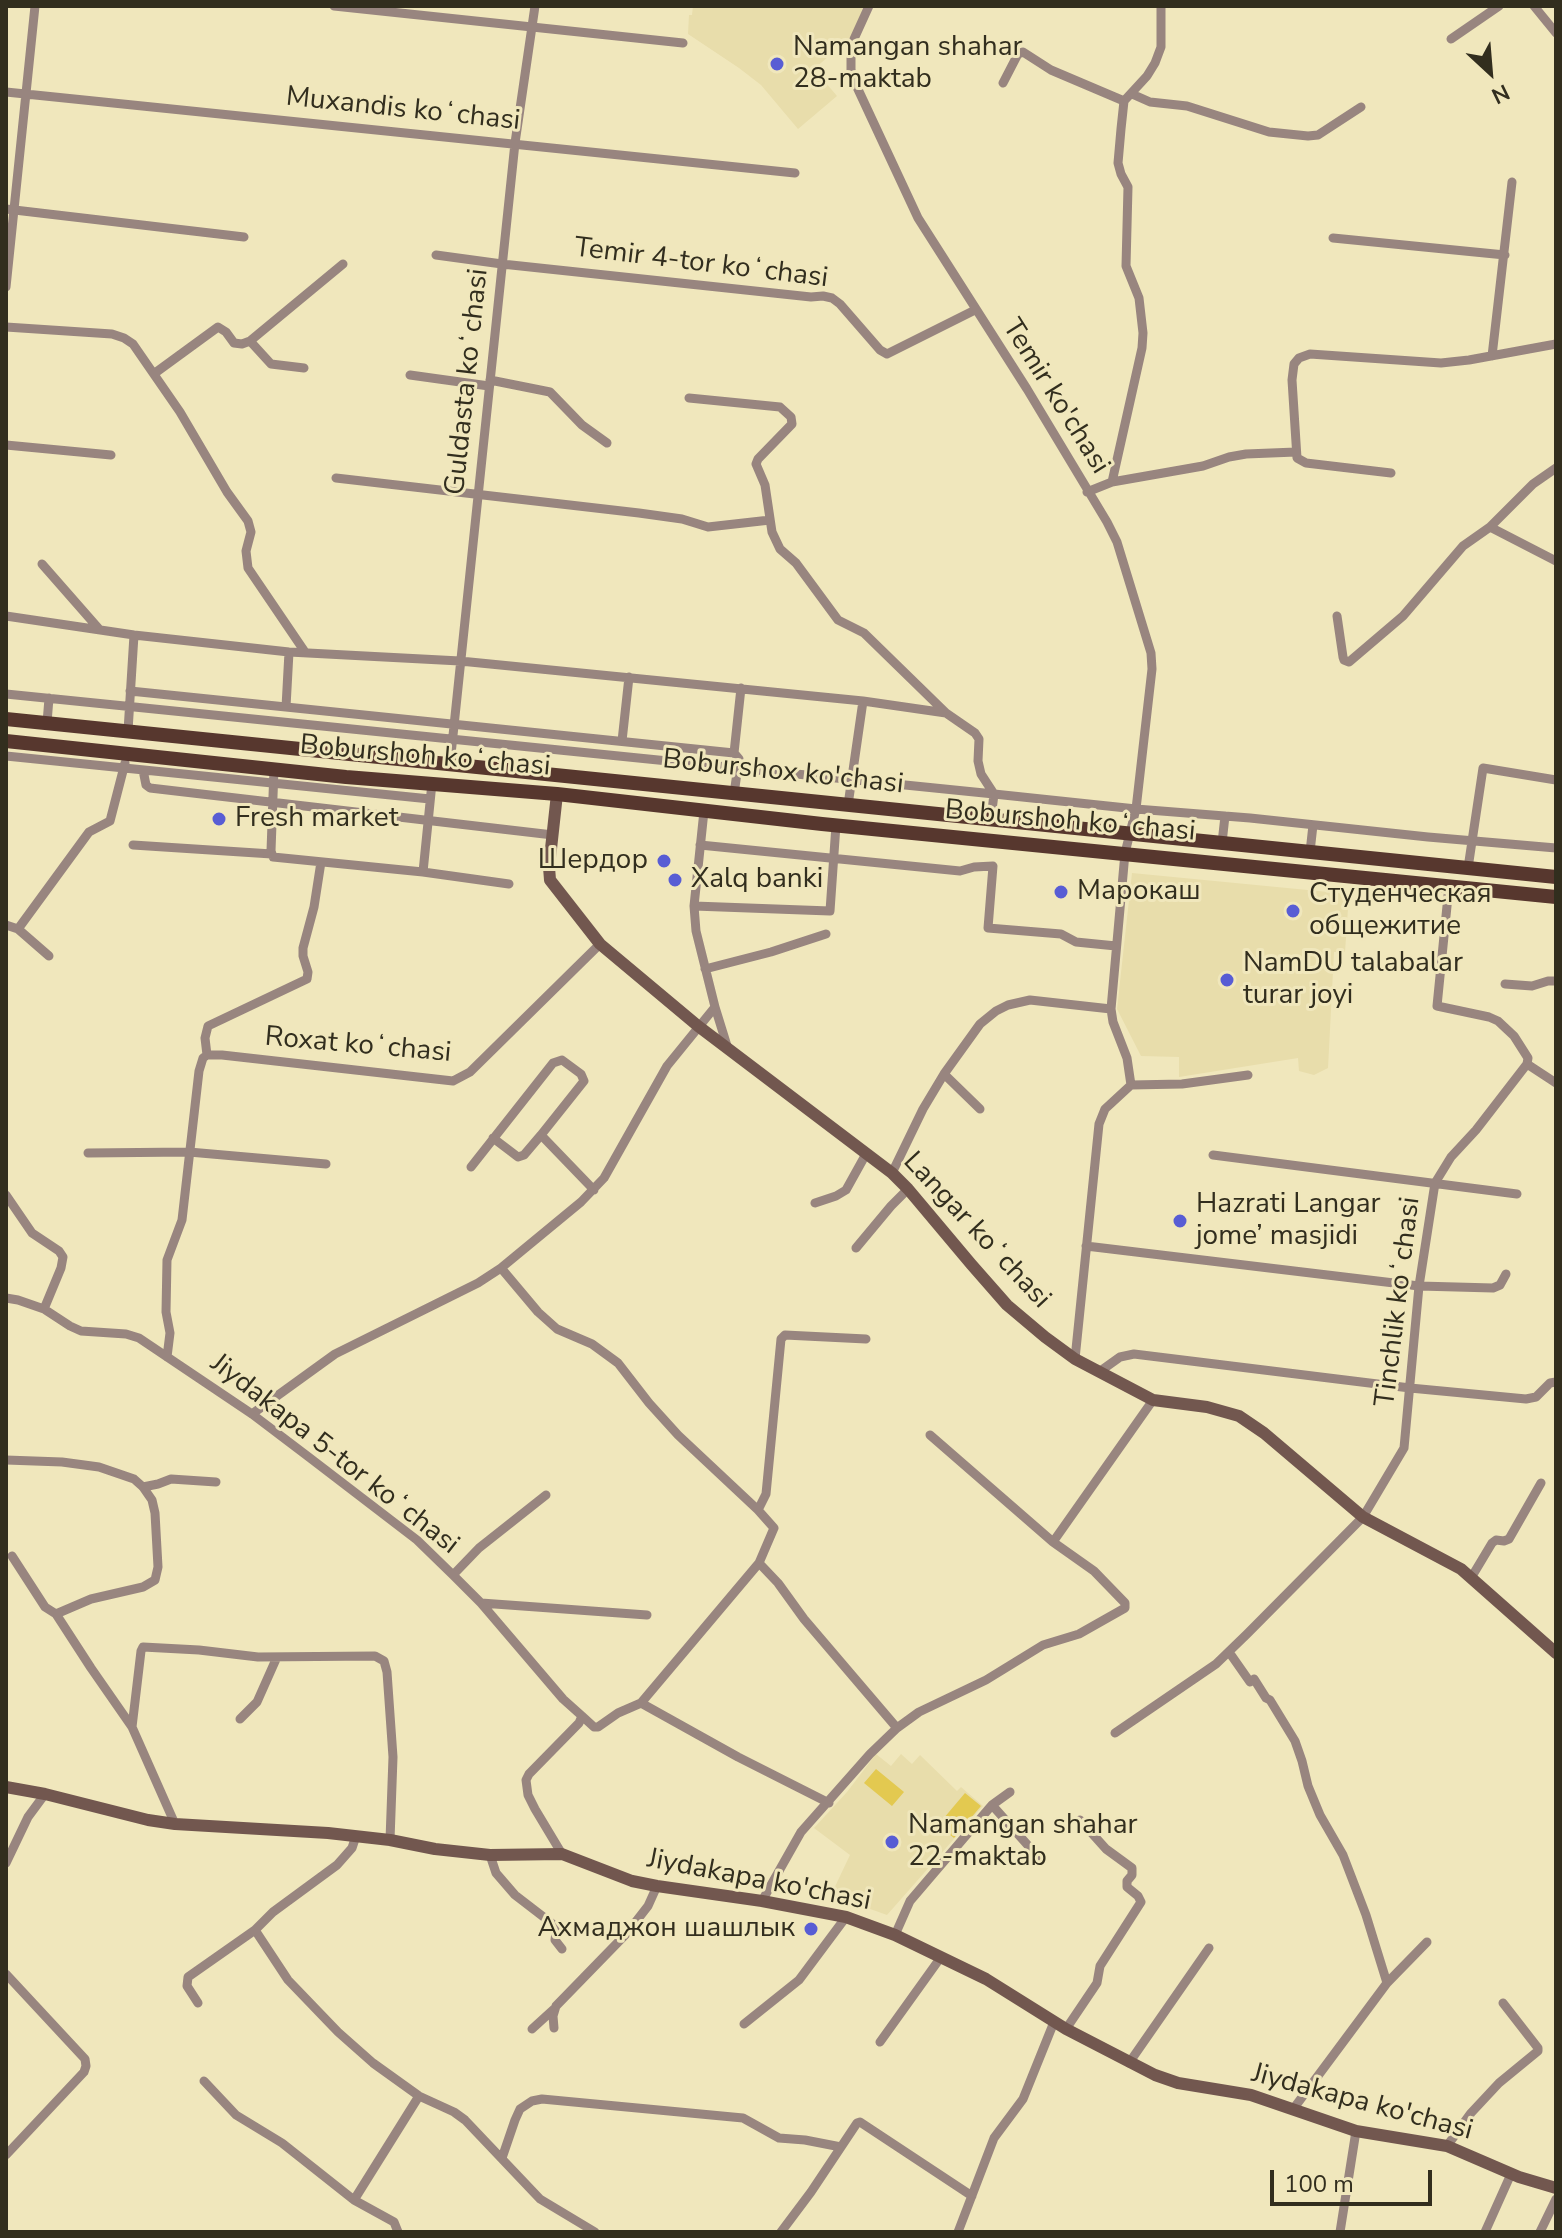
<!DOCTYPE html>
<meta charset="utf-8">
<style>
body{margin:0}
#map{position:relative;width:1562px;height:2238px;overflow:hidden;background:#f0e7bc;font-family:"Nunito Sans",sans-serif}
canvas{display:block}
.frame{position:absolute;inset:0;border:8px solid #322e1e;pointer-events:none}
.north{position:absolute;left:1450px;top:32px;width:80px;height:80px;-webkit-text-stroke:6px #f0e7bc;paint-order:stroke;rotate:154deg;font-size:22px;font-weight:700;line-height:32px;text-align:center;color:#322e1e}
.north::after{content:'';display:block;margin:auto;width:28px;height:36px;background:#322e1e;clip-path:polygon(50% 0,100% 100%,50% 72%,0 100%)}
.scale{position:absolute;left:1270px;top:2170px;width:162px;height:36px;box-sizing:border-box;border:4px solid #322e1e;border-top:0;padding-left:10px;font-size:24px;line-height:28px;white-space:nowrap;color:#322e1e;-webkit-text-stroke:6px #f0e7bc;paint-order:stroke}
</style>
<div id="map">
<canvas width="1562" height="2238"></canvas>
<div class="frame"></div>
<div class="north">N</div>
<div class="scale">100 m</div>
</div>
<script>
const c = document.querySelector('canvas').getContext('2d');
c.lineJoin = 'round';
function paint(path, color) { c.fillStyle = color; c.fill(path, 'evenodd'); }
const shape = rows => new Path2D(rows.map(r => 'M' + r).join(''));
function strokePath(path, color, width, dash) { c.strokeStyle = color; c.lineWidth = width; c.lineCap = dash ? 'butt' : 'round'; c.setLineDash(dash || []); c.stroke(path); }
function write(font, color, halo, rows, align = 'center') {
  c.font = font + ' "Nunito Sans",sans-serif'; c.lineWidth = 6; c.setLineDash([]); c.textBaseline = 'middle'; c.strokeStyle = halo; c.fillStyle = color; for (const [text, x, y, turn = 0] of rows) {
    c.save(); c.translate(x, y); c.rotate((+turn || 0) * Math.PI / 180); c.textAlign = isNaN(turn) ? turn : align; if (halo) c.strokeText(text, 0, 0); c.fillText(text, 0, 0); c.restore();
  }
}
paint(shape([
 [693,6,866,6,852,36,814,69,837,96,798,129,761,85,739,68,688,34,689,15,692,15],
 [1132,873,1349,894,1345,952,1334,952,1328,1068,1314,1075,1299,1071,1298,1058,1179,1077,1179,1057,1141,1056,1117,1009],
 [876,1754,891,1766,901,1754,912,1764,920,1755,957,1791,961,1787,983,1806,887,1915,831,1895,850,1855,814,1828,847,1792]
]), '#e8ddab');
paint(shape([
 [876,1769,904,1792,892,1806,864,1783],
 [965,1793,981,1806,954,1838,938,1825]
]), '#e3c950');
strokePath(shape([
 [334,6,683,43],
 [869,6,854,39,851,55,851,70,856,85,918,218,1027,389,1107,522,1117,542,1151,653,1152,669,1136,809,1125,853,1111,1009,1113,1022,1127,1058,1131,1085,1105,1109,1099,1124,1075,1359],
 [1534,6,1556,33],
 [1451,39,1499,6],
 [1003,83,1018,54,1023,52,1051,70,1124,101],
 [6,92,795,173],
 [1132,94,1150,102,1187,106,1269,132,1308,136,1318,135,1361,107],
 [6,209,244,237],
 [1333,238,1505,255],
 [436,255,502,264,811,297,823,296,832,298,840,304,880,350,887,354,975,310],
 [6,287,35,6],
 [6,327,112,334,124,338,133,344,180,412,227,492,248,521,251,532,246,551,248,568,305,652],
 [250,341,271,364,304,368],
 [1492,356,1512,182],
 [155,373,218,327,226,332,234,343,242,344,250,341,343,264],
 [410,375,489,386],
 [490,380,550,392,582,425,607,443],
 [689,398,780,407,791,417,792,424,758,459,756,464,765,485,772,532,780,549,796,563,838,620,864,633,946,713,975,733,979,739,978,761,981,774,994,794,1136,809,1250,818,1428,837,1556,848],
 [6,445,111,455],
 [1391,473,1306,463,1297,458,1292,380,1294,364,1299,358,1310,354,1441,363,1469,360,1556,344],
 [336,478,639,513,682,519,708,527,770,520],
 [1112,482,1142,348,1143,333,1139,298,1126,266,1128,187,1121,174,1118,163,1121,129,1124,101,1147,76,1155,63,1161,47,1161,6],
 [1087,492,1112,482,1203,466,1229,457,1246,454,1296,452],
 [1490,527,1556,561],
 [42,564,99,629],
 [6,616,134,635,289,652,460,661,863,701,946,713],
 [1337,616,1343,657,1344,660,1349,662,1403,616,1463,546,1490,527,1533,484,1556,468],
 [130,691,734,753,739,759,734,794],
 [6,694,994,794,991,819],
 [286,707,289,652],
 [47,723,49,698],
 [128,731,134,635],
 [622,741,629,677],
 [734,753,741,688],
 [6,756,430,799],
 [450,764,515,143,535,6],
 [274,769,271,851,273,857,423,872,432,783],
 [143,770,146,785,150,788,553,835],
 [848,805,863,701],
 [704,811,694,906,696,931,715,1007,728,1049],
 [1222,843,1225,816],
 [133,845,272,854],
 [700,845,960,871,974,867,993,866,988,928,1061,934,1076,942,1116,946],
 [1310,852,1313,825],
 [1468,868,1483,768,1556,780],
 [423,872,509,884],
 [694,906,830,911,836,825],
 [6,925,18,929,89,832,110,821,125,763],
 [18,929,49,956],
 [705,969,771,952,826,934],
 [1505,984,1532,986,1548,981,1556,981],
 [207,1055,205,1038,208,1026,307,979,308,972,303,956,303,948,314,907,321,862],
 [1527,1064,1556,1083],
 [944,1074,980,1109],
 [1131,1085,1182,1084,1248,1075],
 [493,1138,518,1157,524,1155,541,1135],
 [88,1153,189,1152,326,1164],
 [1213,1155,1517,1194],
 [471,1167,553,1063,562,1060,581,1074,584,1081,541,1135,594,1190],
 [892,1173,923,1109,944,1074,980,1024,996,1011,1008,1005,1030,1000,1111,1009],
 [6,1195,32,1233,59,1251,63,1257,61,1268,44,1309],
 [815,1203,836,1196,846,1190,866,1154],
 [1086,1246,1419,1286,1493,1288,1500,1285,1506,1274],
 [856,1248,891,1206,908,1189],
 [501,1268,538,1312,557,1329,592,1344,618,1363,649,1403,678,1435,758,1510,774,1528,759,1563,641,1703,618,1713,598,1727,594,1727,582,1716],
 [6,1298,18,1300,44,1309,70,1326,81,1331,126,1334,139,1338,252,1414,310,1458,417,1540,453,1575,481,1603,563,1699,582,1716,579,1723,529,1774,526,1780,528,1795,535,1809,562,1854],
 [167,1357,170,1333,166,1312,167,1260,182,1220,199,1071,203,1058,207,1055,222,1055,453,1081,470,1072,600,944],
 [1099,1372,1120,1357,1134,1354,1410,1388,1526,1399,1536,1397,1550,1383,1556,1382],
 [252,1414,335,1354,478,1283,501,1268,581,1202,604,1178,667,1066,715,1007],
 [930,1435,1053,1542],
 [6,1460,62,1462,99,1467,134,1479,143,1487,152,1500,155,1513,158,1567,155,1580,143,1587,91,1599,56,1614],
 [143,1487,158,1484,171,1479,216,1482],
 [758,1510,766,1494,781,1339,785,1335,866,1339],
 [12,1556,45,1607,56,1614,91,1668,132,1727],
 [759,1563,778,1583,804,1619,897,1728],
 [453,1575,479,1548,546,1495],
 [1471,1578,1492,1543,1496,1540,1504,1541,1509,1539,1541,1483],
 [481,1603,647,1615],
 [1229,1652,1250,1682,1254,1679,1266,1698,1270,1700,1295,1741,1302,1761,1308,1786,1320,1815,1343,1855,1366,1915,1387,1983],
 [641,1703,738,1757,829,1803],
 [240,1719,257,1702,277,1657],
 [1115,1733,1216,1664,1247,1634,1363,1517,1404,1448,1419,1286,1435,1183,1451,1157,1476,1130,1527,1064,1528,1058,1514,1036,1498,1021,1489,1017,1437,1006,1449,886],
 [992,1805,1010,1792],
 [175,1824,132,1727,141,1651,143,1647,199,1650,258,1657,375,1656,384,1661,387,1672,393,1757,390,1840],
 [490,1855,496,1873,515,1895,554,1925,556,1932,555,1940,562,1949],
 [6,1863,28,1817,45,1794],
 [762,1901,801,1832,870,1754,897,1728,919,1712,986,1680,1043,1645,1079,1634,1125,1608,1125,1603,1094,1571,1053,1542,1153,1400],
 [255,1930,288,1980,338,2032,373,2063,419,2096,454,2112,465,2120,540,2199,595,2232],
 [895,1935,910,1901,992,1805,1041,1860],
 [6,1974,85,2059,86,2066,84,2072,6,2155],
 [198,2003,187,1986,188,1977,255,1930,273,1912,337,1865,352,1848,356,1836],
 [744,2024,799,1980,846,1917],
 [554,2028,553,2016,556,2006,627,1933,648,1906,657,1886],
 [532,2029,554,2009],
 [1066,2029,1097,1983,1100,1966,1141,1902,1138,1896,1127,1887,1127,1881,1132,1875,1132,1868,1106,1849,1080,1820],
 [880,2042,941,1957],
 [1129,2063,1209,1948],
 [204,2081,236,2115,282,2143,354,2200,394,2222,398,2232],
 [1294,2108,1387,1983,1427,1942],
 [1447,2146,1471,2113,1499,2083,1538,2051,1538,2048,1503,2003],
 [502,2158,515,2120,520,2109,532,2101,542,2099,743,2118,779,2138,805,2140,841,2147],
 [354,2200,419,2096],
 [781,2232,811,2192,857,2123,860,2122,972,2196],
 [958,2232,994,2138,1023,2099,1054,2022],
 [1340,2232,1356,2131],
 [1485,2232,1511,2174],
 [1540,2232,1556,2199]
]), '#98857f', 9);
strokePath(shape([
 [557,794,549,867,550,880,600,944,698,1026,892,1173,908,1189,971,1264,1007,1305,1045,1337,1075,1359,1153,1400,1207,1407,1239,1416,1264,1433,1363,1517,1461,1569,1556,1653],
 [6,1787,45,1794,148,1820,175,1824,328,1833,390,1840,435,1849,490,1855,562,1854,632,1881,657,1886,762,1901,846,1917,895,1935,986,1979,1066,2029,1155,2075,1178,2083,1251,2095,1356,2131,1447,2146,1519,2177,1556,2188]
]), '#72574f', 12);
strokePath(shape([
 [6,719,1556,877],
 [6,741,346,777,557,794,822,824,1556,897]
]), '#57372e', 14);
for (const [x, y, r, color] of [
 [777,64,8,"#585dd4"],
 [219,819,8,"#585dd4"],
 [664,861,8,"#585dd4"],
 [675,880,8,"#585dd4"],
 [1061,892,8,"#585dd4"],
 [1293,911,8,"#585dd4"],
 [1227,980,8,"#585dd4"],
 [1180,1221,8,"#585dd4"],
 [892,1842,8,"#585dd4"],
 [811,1929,8,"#585dd4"]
]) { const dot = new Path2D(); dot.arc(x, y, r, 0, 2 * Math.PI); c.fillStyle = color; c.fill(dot); strokePath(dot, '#f0e7bc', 3); }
write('28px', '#322e1e', '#f0e7bc', [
 ["Namangan shahar",793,48],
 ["28-maktab",793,80],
 ["Fresh market",235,819],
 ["Шердор",648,861,"right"],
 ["Xalq banki",691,880],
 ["Марокаш",1077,892],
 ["Студенческая",1309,895],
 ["общежитие",1309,927],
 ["NamDU talabalar",1243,964],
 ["turar joyi",1243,996],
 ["Hazrati Langar",1196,1205],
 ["jome’ masjidi",1196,1237],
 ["Namangan shahar",908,1826],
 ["22-maktab",908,1858],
 ["Ахмаджон шашлык",795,1929,"right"]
], 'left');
write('28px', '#322e1e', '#f0e7bc', [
 ["Muxandis koʻchasi",403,110,6],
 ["Temir 4-tor koʻchasi",701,264,7],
 ["Guldasta koʻchasi",468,382,-84],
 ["Temir ko'chasi",1055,397,58],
 ["Boburshoh koʻchasi",425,757,5],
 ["Boburshox ko'chasi",783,773,6],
 ["Boburshoh koʻchasi",1070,822,5],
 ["Roxat koʻchasi",358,1046,5],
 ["Langar koʻchasi",976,1231,47],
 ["Tinchlik koʻchasi",1399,1302,-83],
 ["Jiydakapa 5-tor koʻchasi",334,1455,38],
 ["Jiydakapa ko'chasi",759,1881,11],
 ["Jiydakapa ko'chasi",1362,2103,15]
]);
</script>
